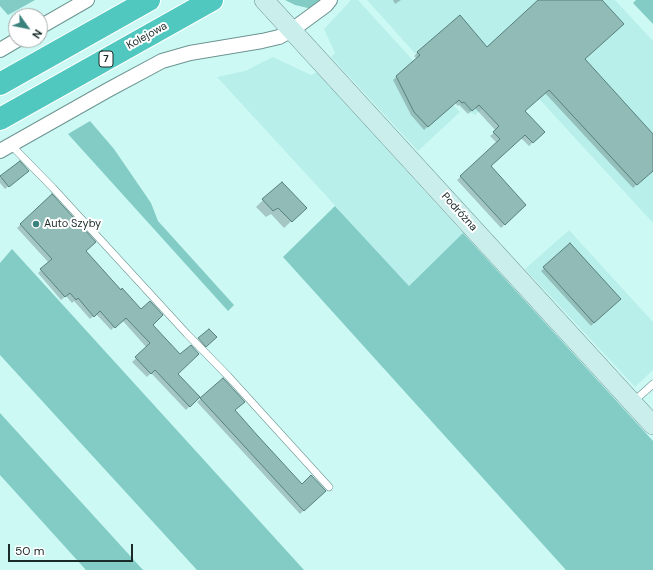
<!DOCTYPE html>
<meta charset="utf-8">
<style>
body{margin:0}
#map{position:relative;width:653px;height:570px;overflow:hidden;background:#cdf9f4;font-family:"DM Sans",sans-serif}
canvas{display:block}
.north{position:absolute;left:8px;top:8px;width:40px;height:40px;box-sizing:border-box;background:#fff;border:1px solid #a3aaa9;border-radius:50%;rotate:123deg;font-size:11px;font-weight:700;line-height:16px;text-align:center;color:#1a2b29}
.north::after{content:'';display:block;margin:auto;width:14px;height:18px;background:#3b827d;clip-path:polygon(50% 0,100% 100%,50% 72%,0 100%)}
.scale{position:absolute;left:8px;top:544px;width:125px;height:18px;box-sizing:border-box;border:2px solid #1a2b29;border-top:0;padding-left:5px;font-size:12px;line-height:14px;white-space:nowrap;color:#1a2b29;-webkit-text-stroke:3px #fff;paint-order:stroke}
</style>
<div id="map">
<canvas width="653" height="570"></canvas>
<div class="north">N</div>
<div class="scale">50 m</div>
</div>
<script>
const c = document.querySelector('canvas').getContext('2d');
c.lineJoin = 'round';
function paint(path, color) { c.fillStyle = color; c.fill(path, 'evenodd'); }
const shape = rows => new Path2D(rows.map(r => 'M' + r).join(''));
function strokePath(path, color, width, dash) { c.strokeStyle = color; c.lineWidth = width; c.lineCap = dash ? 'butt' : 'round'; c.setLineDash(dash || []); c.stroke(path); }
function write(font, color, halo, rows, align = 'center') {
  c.font = font + ' "DM Sans",sans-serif'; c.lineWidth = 4; c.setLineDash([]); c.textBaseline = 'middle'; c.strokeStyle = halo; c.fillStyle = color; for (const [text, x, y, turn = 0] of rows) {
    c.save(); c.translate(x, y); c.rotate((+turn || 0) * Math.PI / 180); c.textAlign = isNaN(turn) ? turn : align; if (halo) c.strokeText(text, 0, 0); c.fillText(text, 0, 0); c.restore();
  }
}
paint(shape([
 [351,0,358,0,460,112,418,151,331,57,335,53,324,29],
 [367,0,615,0,653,41,653,223,519,77,475,115,466,110],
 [273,57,311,75,317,72,463,233,409,286,217,77,245,71],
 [569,230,653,322,653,370,635,387,525,269]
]), '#b9efea');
paint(shape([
 [0,0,35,0,8,15,0,6],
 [285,0,322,0,314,7,308,8,295,5],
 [636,0,653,0,653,24,633,3],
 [90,121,114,149,151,203,158,221,234,305,228,311,68,134],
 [335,206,409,286,463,233,653,441,653,570,566,570,283,257],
 [12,249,254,515,304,570,197,570,0,355,0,263],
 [0,413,143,570,86,570,0,475]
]), '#83ccc6');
paint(shape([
 [393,0,401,0,395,4],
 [540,0,601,0,584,60,653,135,653,170,633,188,545,93,524,111,544,132,529,146,521,138,490,166,525,205,501,228,457,180,497,143,490,136,496,131,475,108,468,114,459,105,458,106,455,103,424,130,411,115,393,80,417,59,414,56,418,52,487,48],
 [19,162,24,174,5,189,0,183,0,178],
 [51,195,85,251,151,325,177,374,199,397,186,410,151,373,147,377,132,362,147,348,122,320,111,330,96,314,90,319,74,301,72,303,66,296,61,300,38,273,49,263,17,228],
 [263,200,299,214,284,228,271,214,266,217,256,207],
 [570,244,619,299,591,326,541,271],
 [222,379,234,410,302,485,324,491,300,514,197,402]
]), '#0003');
const building = shape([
 [538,0,602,0,624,24,585,59,653,134,653,171,637,185,549,90,525,111,545,132,533,143,525,135,491,166,526,205,505,225,460,176,500,139,493,132,499,126,479,105,472,111,464,102,462,103,459,100,428,127,414,112,396,76,420,55,417,52,460,15,487,47,538,0],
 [20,161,29,171,9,187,0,176,20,161],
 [282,182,307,208,292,222,278,208,273,211,262,199,282,182],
 [52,194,96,242,86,251,121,290,122,288,141,309,150,301,163,315,153,325,180,354,191,345,199,354,178,374,200,397,190,407,155,370,151,374,135,357,150,343,126,318,115,328,100,311,94,317,78,298,76,300,70,293,65,297,40,269,52,259,20,224,52,194],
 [570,243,621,299,594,323,543,267,570,243],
 [209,329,217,337,206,347,198,338,209,329],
 [223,378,245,402,235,410,257,435,302,484,311,475,326,491,304,511,200,398,223,378]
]);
paint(building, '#91bbb7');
strokePath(building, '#58807c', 1);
const lane = shape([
 [11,145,53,188,187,334,228,376,329,487],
 [633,402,653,384]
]);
const street = shape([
 [40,27,87,0],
 [0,50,17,40],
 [0,151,108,90,162,61,190,53,262,41,279,37,292,30,326,5,330,0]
]);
const secondary = shape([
 [264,0,653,425]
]);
const highway = shape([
 [0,84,149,0],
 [0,119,212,0]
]);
strokePath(lane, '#6c9491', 8);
strokePath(street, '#6c9491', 16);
strokePath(secondary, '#6c9491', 20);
strokePath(highway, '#fff', 24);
strokePath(lane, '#fff', 7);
strokePath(street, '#fff', 14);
strokePath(secondary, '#caeeec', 19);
strokePath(highway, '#50c7bf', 22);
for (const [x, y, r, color] of [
 [36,224,4,"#3b827d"]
]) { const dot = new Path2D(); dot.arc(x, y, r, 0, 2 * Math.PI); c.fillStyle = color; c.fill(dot); strokePath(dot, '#fff', 1.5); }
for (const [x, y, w] of [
 [106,59,14]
]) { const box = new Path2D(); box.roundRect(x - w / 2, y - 8, w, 16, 3); c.fillStyle = '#fff'; c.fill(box); strokePath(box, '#1a2b29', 1); }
write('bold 10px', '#1a2b29', null, [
 ["7",106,59]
]);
write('11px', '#1a2b29', '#fff', [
 ["Kolejowa",147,36,-29],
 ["Podróżna",459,212,48]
]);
write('11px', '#1a2b29', '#fff', [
 ["Auto Szyby",44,224]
], 'left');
</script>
